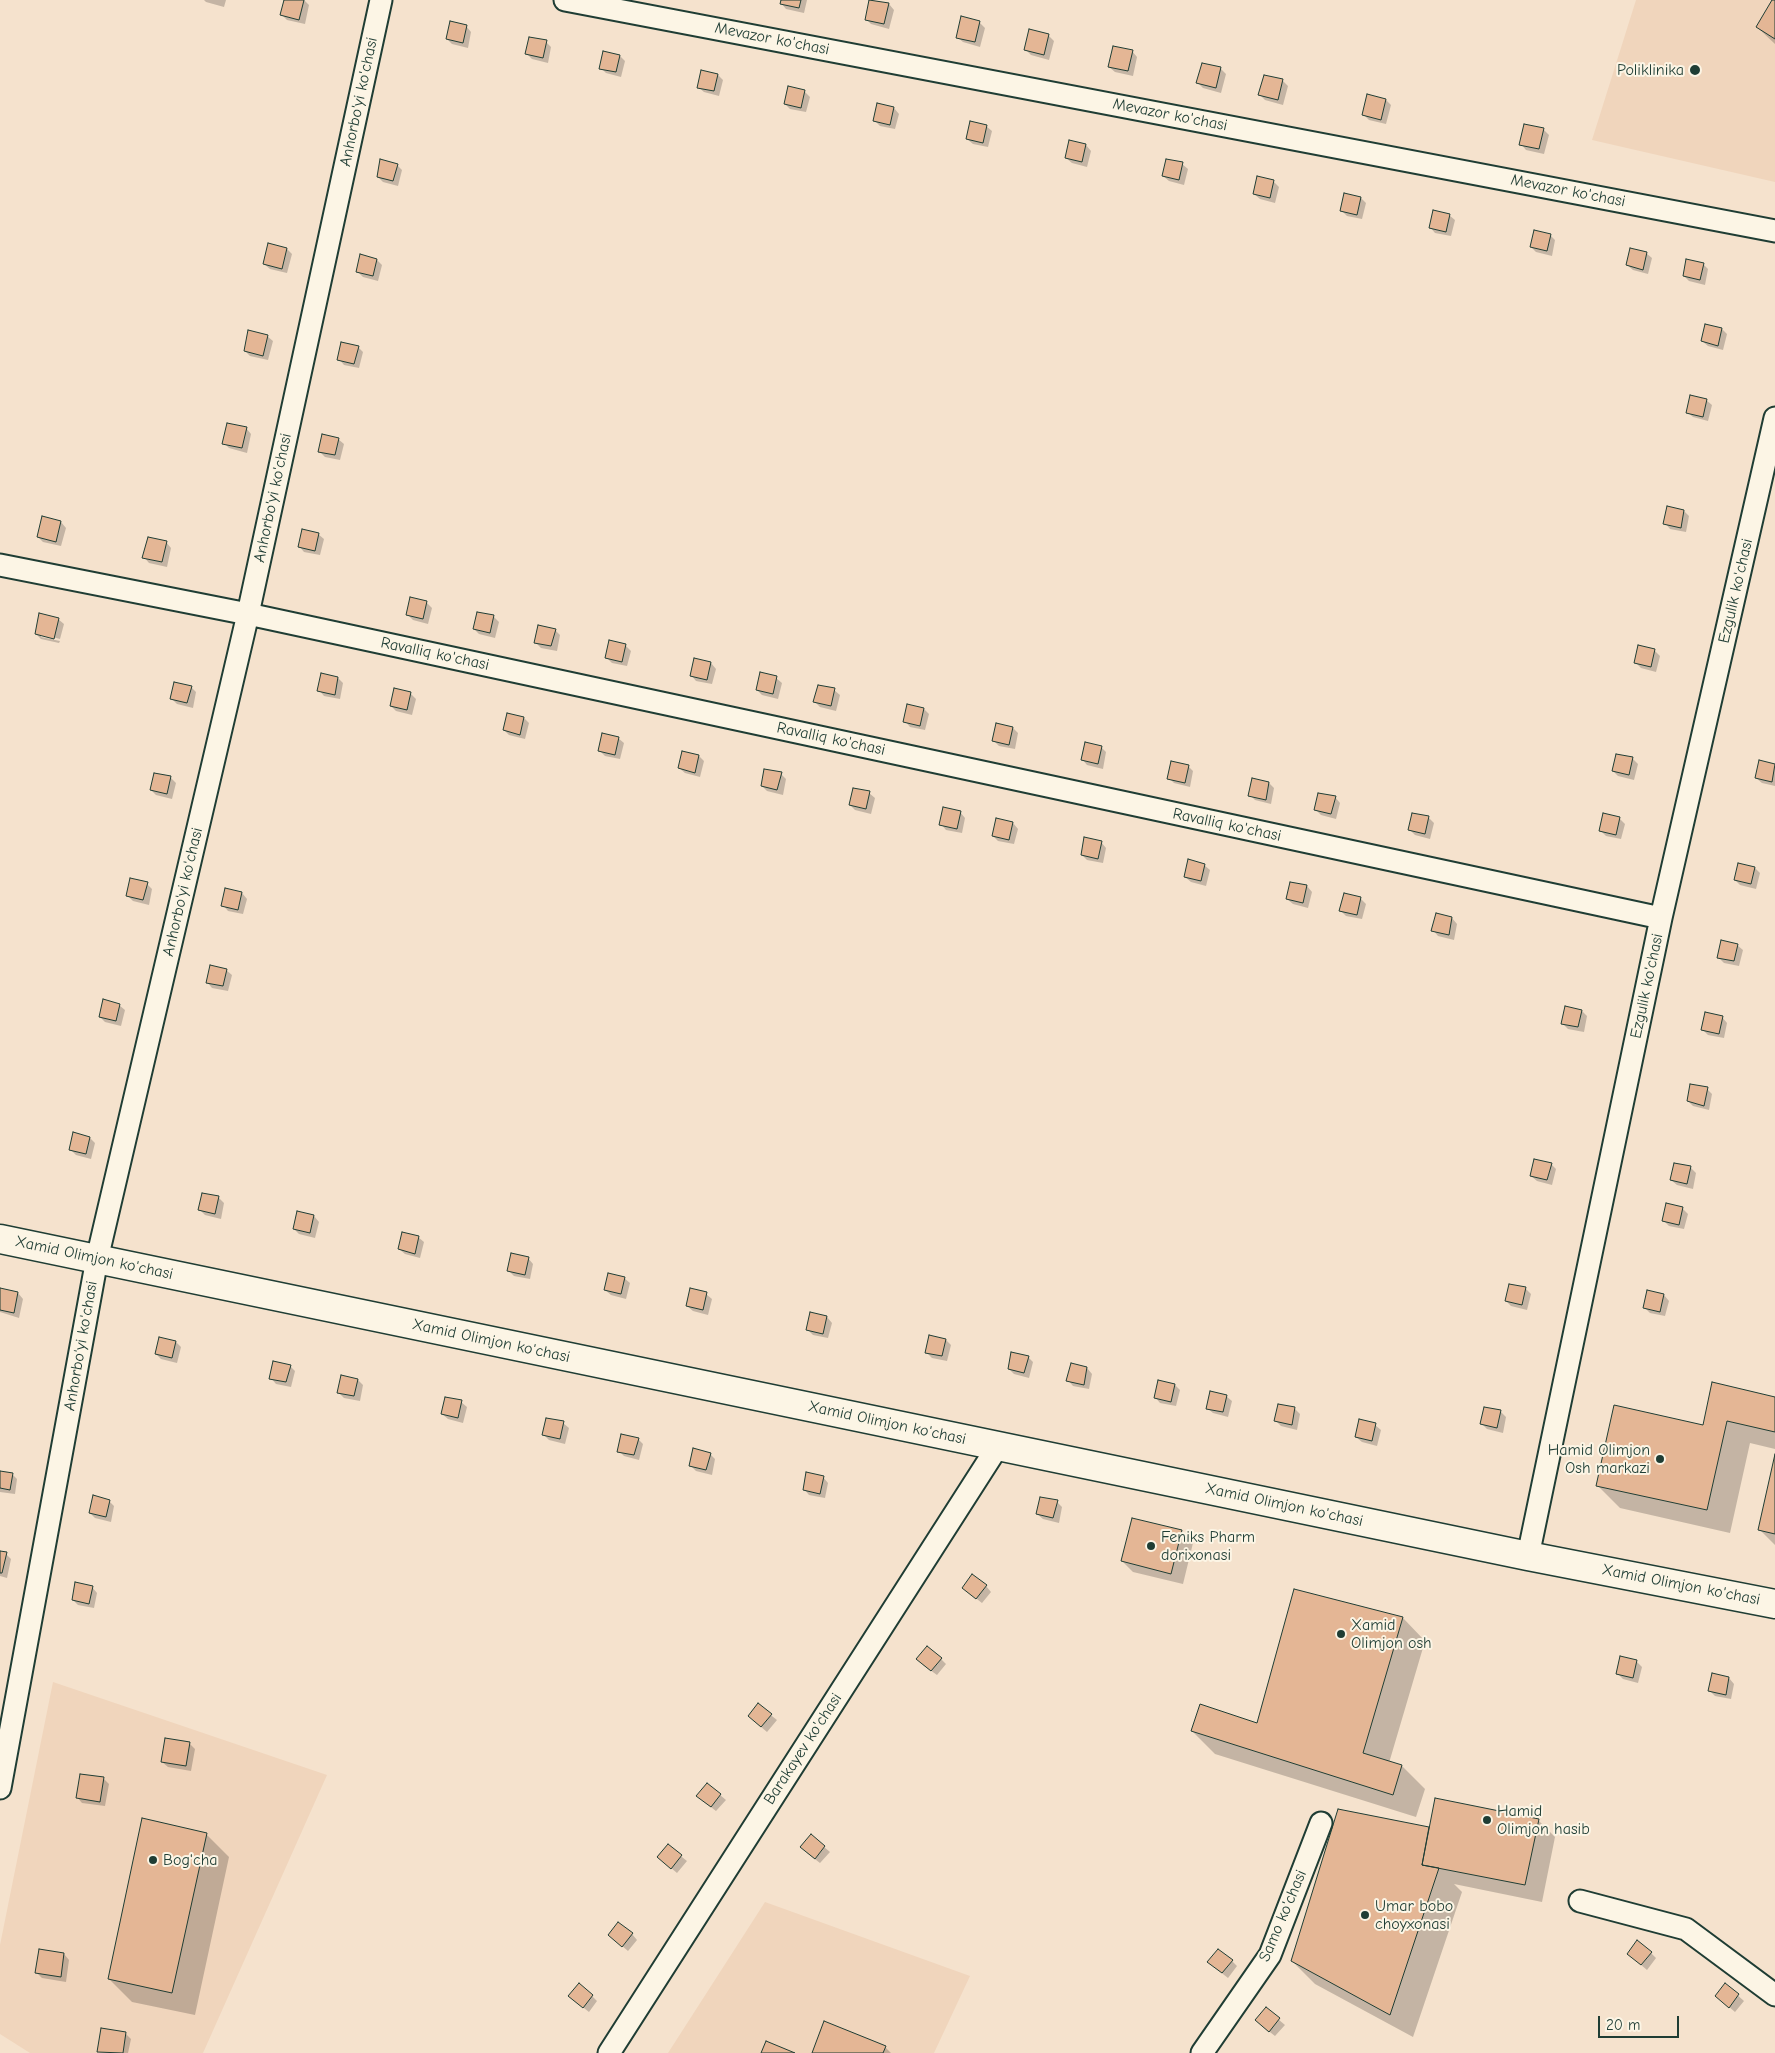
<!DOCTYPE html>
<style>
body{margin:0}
#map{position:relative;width:1775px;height:2053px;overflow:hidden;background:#f5e2cd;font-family:"Comic Neue",sans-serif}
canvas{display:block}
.scale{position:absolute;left:1598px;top:2016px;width:81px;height:22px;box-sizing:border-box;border:2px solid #1f3d34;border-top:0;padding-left:6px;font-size:15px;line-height:18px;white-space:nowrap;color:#1f3d34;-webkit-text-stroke:4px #fcf5e5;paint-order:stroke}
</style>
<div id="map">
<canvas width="1775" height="2053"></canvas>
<div class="scale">20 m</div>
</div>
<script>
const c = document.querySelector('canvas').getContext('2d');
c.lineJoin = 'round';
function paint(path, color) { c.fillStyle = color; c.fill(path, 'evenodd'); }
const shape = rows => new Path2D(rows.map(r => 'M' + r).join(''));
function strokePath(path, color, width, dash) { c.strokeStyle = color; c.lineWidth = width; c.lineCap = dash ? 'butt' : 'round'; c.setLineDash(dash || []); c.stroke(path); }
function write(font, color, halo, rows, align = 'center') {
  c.font = font + ' "Comic Neue",sans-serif'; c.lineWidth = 4; c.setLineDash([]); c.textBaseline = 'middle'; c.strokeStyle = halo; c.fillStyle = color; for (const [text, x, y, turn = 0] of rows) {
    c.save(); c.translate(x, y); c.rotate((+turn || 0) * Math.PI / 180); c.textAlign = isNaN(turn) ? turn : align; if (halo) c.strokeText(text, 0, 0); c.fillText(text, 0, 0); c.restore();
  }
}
paint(shape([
 [1636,0,1775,0,1775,182,1592,140],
 [53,1682,327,1775,203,2053,30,2053,0,2034,0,1945],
 [765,1902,970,1976,934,2053,668,2053]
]), '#f0d5bc');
paint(shape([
 [204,0,226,0,224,7,206,2],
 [285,0,304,0,309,5,305,24,287,20,281,14],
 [782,0,807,0,804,13,786,9,781,3],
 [871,0,889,4,894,10,889,29,871,24,866,19],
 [1774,0,1775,0,1775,44,1757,27],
 [979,22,985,28,980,47,963,42,957,37],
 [466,26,471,32,468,48,452,44,447,39],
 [1048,35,1054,41,1049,60,1031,55,1026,50],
 [546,42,551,47,548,63,532,59,527,54],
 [1132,51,1137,57,1133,76,1115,72,1109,67],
 [620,56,625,61,621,77,606,73,601,68],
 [1220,68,1226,74,1221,93,1203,88,1198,83],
 [702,71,718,75,723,80,719,96,704,92,698,87],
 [1282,80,1288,86,1283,105,1265,100,1260,95],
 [804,91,810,97,806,112,790,109,785,104],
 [1386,100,1391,105,1386,124,1369,120,1363,114],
 [894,108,899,114,895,129,880,126,875,121],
 [986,126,992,131,988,147,973,144,967,139],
 [1543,129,1549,135,1544,154,1526,150,1521,144],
 [1086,145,1091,151,1087,167,1072,163,1066,158],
 [1182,164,1188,169,1184,185,1169,181,1163,176],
 [397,165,402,170,398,186,383,182,378,177],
 [1273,181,1279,187,1275,203,1260,199,1254,194],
 [1345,194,1361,198,1366,203,1362,219,1347,216,1341,210],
 [1449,215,1455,220,1451,236,1435,233,1430,227],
 [1550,235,1555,240,1552,256,1536,252,1531,247],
 [287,249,292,254,287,273,270,269,264,264],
 [1646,253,1652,258,1648,274,1633,270,1627,265],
 [377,260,382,265,378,281,363,277,358,272],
 [1703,264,1708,269,1705,285,1689,281,1684,276],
 [1722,329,1727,334,1723,350,1708,346,1702,341],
 [267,336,273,341,268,360,250,356,245,351],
 [358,347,363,352,359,368,344,365,339,359],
 [1706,400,1712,405,1708,421,1693,417,1687,412],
 [246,428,251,434,247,453,229,448,224,443],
 [338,439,344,444,340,460,325,457,319,451],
 [1684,511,1689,516,1686,532,1670,529,1665,523],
 [43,518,61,522,66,528,61,546,43,542,38,537],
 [318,534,324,539,320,555,304,552,299,546],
 [166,542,171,548,167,567,149,563,144,557],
 [426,602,432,608,428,624,413,620,407,614],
 [494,617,499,622,495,638,479,634,474,629],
 [58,619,64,624,60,639,41,634,41,637,60,641,59,643,41,639,36,634],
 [555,630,560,635,557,651,541,648,535,642],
 [625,645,631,651,627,666,612,663,606,657],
 [1639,647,1655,651,1660,656,1656,672,1641,668,1636,663],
 [711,663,716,669,712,684,696,681,691,675],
 [338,678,343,683,340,699,324,696,319,690],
 [776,678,782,683,778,699,762,695,757,690],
 [191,687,196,692,193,708,177,704,172,699],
 [834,690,840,695,836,711,820,707,815,702],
 [410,693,416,699,412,715,396,711,391,706],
 [924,709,929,714,925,730,910,727,905,721],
 [524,718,529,723,525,739,509,735,504,730],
 [1013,728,1018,733,1015,749,999,746,993,740],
 [618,738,624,743,620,759,605,756,599,750],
 [1101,747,1106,752,1103,769,1087,765,1082,759],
 [699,756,704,761,700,777,685,773,679,768],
 [1633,759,1638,764,1634,780,1618,776,1613,771],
 [1760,762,1775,766,1775,786,1762,783,1756,778],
 [1188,766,1193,771,1190,787,1174,783,1169,778],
 [781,774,786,779,783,795,767,791,762,786],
 [171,778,176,783,172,799,156,795,151,790],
 [1269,783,1274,788,1271,804,1255,800,1250,795],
 [869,793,875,798,871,814,855,810,850,805],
 [1335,797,1340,803,1336,819,1321,815,1316,810],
 [960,812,965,818,962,833,946,830,941,824],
 [1413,814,1429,818,1434,823,1430,839,1415,835,1410,830],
 [1619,818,1625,824,1621,839,1606,836,1600,830],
 [1013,823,1018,829,1014,844,998,841,993,836],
 [1101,842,1106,848,1103,863,1087,860,1082,855],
 [1204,865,1210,870,1206,886,1191,882,1185,877],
 [1755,868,1760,873,1756,889,1740,885,1735,880],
 [147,884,152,889,149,905,133,901,128,896],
 [1307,886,1312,892,1308,908,1293,904,1287,899],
 [242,893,247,899,243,914,228,911,223,905],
 [1360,898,1366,904,1362,919,1346,916,1341,911],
 [1437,915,1452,918,1457,924,1454,940,1438,936,1433,930],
 [1737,945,1743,950,1739,966,1724,963,1718,957],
 [226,970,232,975,228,991,212,988,207,982],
 [119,1005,125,1010,121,1026,105,1022,100,1017],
 [1582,1011,1587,1016,1584,1032,1568,1029,1562,1023],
 [1722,1017,1727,1023,1724,1038,1708,1035,1703,1030],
 [1707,1089,1712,1094,1709,1110,1693,1106,1688,1101],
 [90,1138,95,1143,91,1159,76,1155,71,1150],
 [1551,1164,1556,1169,1552,1185,1537,1181,1531,1176],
 [1691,1168,1696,1173,1693,1189,1677,1185,1671,1180],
 [219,1198,224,1203,221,1219,205,1215,200,1210],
 [1682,1208,1688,1214,1684,1229,1669,1226,1663,1220],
 [314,1216,319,1222,315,1238,299,1234,294,1229],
 [418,1237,424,1242,420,1258,405,1254,399,1249],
 [528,1258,533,1264,530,1279,514,1276,509,1271],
 [624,1278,630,1283,626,1299,611,1295,605,1290],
 [0,1289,18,1293,23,1299,19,1318,0,1312],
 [1526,1289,1531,1294,1527,1310,1511,1306,1506,1301],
 [1648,1292,1664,1295,1669,1301,1665,1316,1650,1313,1645,1308],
 [706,1294,712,1299,708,1315,693,1311,687,1306],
 [811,1313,827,1317,832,1323,828,1338,813,1335,807,1329],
 [946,1340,951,1345,947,1361,932,1358,926,1352],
 [176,1342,181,1347,177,1363,161,1359,156,1354],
 [1028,1357,1033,1362,1029,1378,1014,1374,1009,1369],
 [290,1366,295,1371,291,1387,276,1384,271,1378],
 [1087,1368,1092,1374,1089,1389,1073,1386,1068,1380],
 [358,1380,363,1385,360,1401,344,1398,338,1392],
 [1175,1385,1180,1390,1176,1406,1160,1403,1155,1397],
 [1226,1396,1232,1401,1228,1417,1213,1413,1207,1408],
 [1775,1398,1775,1449,1750,1443,1730,1533,1620,1508,1597,1485,1704,1426],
 [461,1402,467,1407,463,1423,448,1419,442,1414],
 [1295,1409,1300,1414,1297,1430,1281,1426,1276,1421],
 [1501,1412,1506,1417,1503,1433,1487,1429,1482,1424],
 [563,1423,569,1428,565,1444,549,1440,544,1435],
 [1375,1425,1381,1430,1377,1446,1362,1442,1356,1437],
 [638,1439,643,1444,639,1460,624,1456,619,1451],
 [710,1454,715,1459,712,1475,696,1471,691,1466],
 [1775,1459,1775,1545,1760,1530],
 [0,1472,12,1474,17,1479,15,1494,0,1492],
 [823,1477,828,1483,825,1498,809,1495,804,1489],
 [109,1501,114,1506,111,1522,95,1518,90,1513],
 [1057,1502,1062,1507,1059,1523,1043,1519,1037,1514],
 [1181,1531,1193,1543,1183,1584,1133,1572,1122,1561],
 [0,1552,6,1554,11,1559,7,1578,0,1576],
 [986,1586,991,1592,982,1603,969,1593],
 [92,1587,97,1593,94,1608,78,1605,73,1600],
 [1403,1618,1425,1641,1389,1763,1402,1766,1425,1789,1416,1817,1215,1754,1192,1731,1258,1724],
 [941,1659,946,1664,937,1675,923,1665],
 [1636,1661,1642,1667,1638,1683,1623,1679,1617,1673],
 [1729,1678,1734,1684,1731,1699,1715,1696,1710,1691],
 [758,1705,777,1720,767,1732,754,1721],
 [189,1743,195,1749,191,1771,168,1767,162,1762],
 [104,1779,109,1784,105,1806,82,1803,77,1797],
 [707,1784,726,1800,716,1811,703,1801],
 [1339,1811,1430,1828,1538,1820,1555,1837,1542,1902,1454,1884,1462,1892,1413,2037,1315,1984,1292,1961],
 [206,1834,229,1857,195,2015,132,2002,109,1979],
 [811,1836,830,1852,820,1863,807,1853],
 [668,1846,687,1861,677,1873,664,1862],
 [632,1934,637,1940,628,1951,615,1940],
 [1651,1953,1656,1958,1647,1970,1634,1959],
 [64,1954,69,1960,66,1982,42,1978,37,1973],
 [1232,1961,1237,1966,1228,1978,1214,1967],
 [1725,1984,1744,2001,1735,2012,1722,2001],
 [592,1996,597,2001,589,2012,575,2001],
 [1266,2009,1285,2025,1275,2036,1262,2026],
 [125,2033,131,2039,128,2053,98,2052],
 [885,2047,891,2053,813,2053]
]), '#0003');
const building = shape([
 [284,0,304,0,299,20,280,15,284,0],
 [781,0,801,0,799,8,780,4,781,0],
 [869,0,889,3,884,24,865,20,869,0],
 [1772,0,1775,0,1775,39,1756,27,1772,0],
 [961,16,980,21,975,42,956,38,961,16],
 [450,21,467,25,463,43,446,39,450,21],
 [1029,29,1049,34,1044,55,1024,50,1029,29],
 [529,37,547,40,543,58,525,54,529,37],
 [1113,46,1133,50,1128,71,1108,67,1113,46],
 [603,51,620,55,616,72,599,69,603,51],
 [1202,63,1221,67,1216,88,1196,83,1202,63],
 [701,70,718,74,714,91,697,88,701,70],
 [1264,75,1283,79,1278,100,1258,95,1264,75],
 [788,86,805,90,801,108,784,104,788,86],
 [1367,94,1386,99,1381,120,1362,115,1367,94],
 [877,103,894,107,890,125,873,121,877,103],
 [970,121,987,125,983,143,966,139,970,121],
 [1524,124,1544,128,1539,149,1519,145,1524,124],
 [1069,140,1086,144,1082,162,1065,158,1069,140],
 [380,159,398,164,393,181,377,177,380,159],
 [1166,159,1183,162,1179,180,1162,176,1166,159],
 [1257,176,1274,180,1270,198,1253,194,1257,176],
 [1344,193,1361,197,1357,215,1340,211,1344,193],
 [1433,210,1450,214,1446,232,1429,228,1433,210],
 [1534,230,1551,234,1547,251,1530,247,1534,230],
 [268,243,287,248,282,269,263,264,268,243],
 [1630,248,1647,252,1643,270,1626,265,1630,248],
 [360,254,377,259,373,276,356,272,360,254],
 [1686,259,1704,263,1700,280,1683,276,1686,259],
 [1705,324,1722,328,1718,346,1701,341,1705,324],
 [248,330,268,335,263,356,244,351,248,330],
 [341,342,359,346,354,364,337,360,341,342],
 [1690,395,1707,399,1703,417,1686,413,1690,395],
 [227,423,247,427,242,448,222,444,227,423],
 [322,434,339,438,335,455,318,452,322,434],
 [1667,506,1684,510,1681,528,1663,524,1667,506],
 [42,516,61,521,56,542,37,537,42,516],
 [302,529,319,533,315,551,298,547,302,529],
 [148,537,167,541,162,562,142,558,148,537],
 [410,597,427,601,423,619,406,615,410,597],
 [477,612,494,615,490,633,473,629,477,612],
 [39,613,59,618,54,639,35,634,39,613],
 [538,625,556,629,551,646,534,643,538,625],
 [609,640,626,644,622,662,605,658,609,640],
 [1638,645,1655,649,1651,667,1634,663,1638,645],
 [694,658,711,662,707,680,690,676,694,658],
 [760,672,777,676,773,694,756,690,760,672],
 [321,673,338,677,335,695,317,691,321,673],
 [174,682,192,686,187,703,170,699,174,682],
 [818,685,835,688,831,706,813,702,818,685],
 [394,688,411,692,407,710,390,706,394,688],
 [907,704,924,708,920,726,903,722,907,704],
 [507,713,524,717,520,735,503,730,507,713],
 [996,723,1013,727,1009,745,992,741,996,723],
 [602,733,619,737,615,755,598,751,602,733],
 [1085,742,1102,746,1098,764,1081,760,1085,742],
 [682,751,699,755,695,773,678,768,682,751],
 [1616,754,1633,757,1629,775,1612,771,1616,754],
 [1759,760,1775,764,1772,782,1755,778,1759,760],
 [1171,761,1189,765,1185,783,1167,779,1171,761],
 [764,769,782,772,777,790,761,786,764,769],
 [154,773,171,776,167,794,150,790,154,773],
 [1252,778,1269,782,1266,800,1248,796,1252,778],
 [853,788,870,791,866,809,849,805,853,788],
 [1318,793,1336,796,1331,814,1314,810,1318,793],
 [943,807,961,811,957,829,939,825,943,807],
 [1412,813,1429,816,1425,834,1408,830,1412,813],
 [1603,813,1620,817,1616,835,1599,831,1603,813],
 [996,818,1013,822,1009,840,992,836,996,818],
 [1084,837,1102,841,1098,859,1081,855,1084,837],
 [1188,859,1205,864,1201,881,1184,877,1188,859],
 [1738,863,1755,867,1751,884,1734,880,1738,863],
 [130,878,148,882,143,900,126,896,130,878],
 [1290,882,1307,885,1303,903,1286,899,1290,882],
 [225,888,242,892,238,910,221,906,225,888],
 [1344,893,1361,897,1357,915,1339,911,1344,893],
 [1436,913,1452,917,1449,935,1431,931,1436,913],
 [1721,940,1738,944,1734,961,1717,958,1721,940],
 [210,965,227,969,223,986,206,983,210,965],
 [103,999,120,1004,116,1021,99,1017,103,999],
 [1565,1006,1582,1010,1578,1027,1561,1024,1565,1006],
 [1705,1012,1723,1016,1719,1034,1701,1030,1705,1012],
 [1690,1084,1708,1087,1704,1106,1687,1101,1690,1084],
 [73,1132,90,1137,86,1154,69,1150,73,1132],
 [1534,1159,1552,1163,1547,1180,1530,1176,1534,1159],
 [1674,1163,1691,1166,1687,1184,1670,1180,1674,1163],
 [202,1193,219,1196,215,1214,198,1210,202,1193],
 [1666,1203,1683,1207,1679,1225,1662,1221,1666,1203],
 [297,1211,314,1215,310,1233,293,1229,297,1211],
 [402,1232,419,1236,415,1254,398,1249,402,1232],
 [511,1253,529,1257,525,1275,507,1271,511,1253],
 [608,1273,625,1277,621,1294,604,1290,608,1273],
 [1509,1284,1526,1287,1522,1305,1505,1301,1509,1284],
 [0,1288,18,1292,14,1313,0,1310,0,1288],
 [690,1288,707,1292,703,1310,686,1306,690,1288],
 [1647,1290,1664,1294,1660,1312,1643,1308,1647,1290],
 [810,1312,827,1316,823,1334,806,1330,810,1312],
 [929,1335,946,1339,942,1356,925,1353,929,1335],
 [159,1337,176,1341,172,1358,155,1354,159,1337],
 [1011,1352,1029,1356,1024,1373,1008,1369,1011,1352],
 [273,1361,291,1365,286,1382,269,1379,273,1361],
 [1071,1363,1087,1367,1084,1385,1066,1381,1071,1363],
 [341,1375,358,1379,354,1396,337,1393,341,1375],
 [1158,1380,1175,1384,1171,1402,1154,1398,1158,1380],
 [1712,1382,1775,1397,1775,1432,1727,1421,1707,1510,1596,1486,1614,1405,1703,1425,1712,1382],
 [1210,1391,1227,1395,1223,1412,1206,1409,1210,1391],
 [445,1397,462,1400,458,1418,441,1414,445,1397],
 [1278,1404,1295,1407,1292,1425,1274,1421,1278,1404],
 [1484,1407,1501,1410,1497,1428,1480,1424,1484,1407],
 [546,1418,564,1421,560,1439,542,1435,546,1418],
 [1359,1419,1376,1423,1372,1441,1355,1437,1359,1419],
 [621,1434,639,1438,634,1455,617,1452,621,1434],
 [693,1448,711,1453,706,1470,689,1466,693,1448],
 [1775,1454,1775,1534,1758,1530,1775,1454],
 [0,1471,13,1473,10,1490,0,1488,0,1471],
 [806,1472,824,1476,820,1494,803,1490,806,1472],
 [93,1495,110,1500,106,1517,89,1513,93,1495],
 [1040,1497,1058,1500,1053,1518,1036,1514,1040,1497],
 [1132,1518,1182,1530,1171,1574,1121,1561,1132,1518],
 [0,1551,7,1552,2,1573,0,1573,0,1551],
 [972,1574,987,1585,976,1599,962,1588,972,1574],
 [75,1582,93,1586,89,1604,72,1600,75,1582],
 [1294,1589,1403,1617,1363,1753,1402,1765,1393,1795,1191,1731,1200,1704,1257,1723,1294,1589],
 [927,1646,942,1658,931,1671,916,1659,927,1646],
 [1620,1656,1637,1660,1633,1678,1616,1674,1620,1656],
 [1712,1673,1729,1677,1726,1695,1708,1691,1712,1673],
 [758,1703,772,1714,761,1727,748,1716,758,1703],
 [165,1738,190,1742,186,1766,161,1762,165,1738],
 [80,1774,104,1777,100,1802,76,1798,80,1774],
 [707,1783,721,1794,711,1807,696,1796,707,1783],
 [1435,1798,1539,1819,1525,1885,1422,1865,1435,1798],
 [1338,1809,1429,1827,1422,1865,1439,1868,1390,2015,1291,1961,1338,1809],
 [142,1818,207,1833,172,1993,108,1979,142,1818],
 [811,1834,825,1846,815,1859,800,1847,811,1834],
 [668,1844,682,1855,671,1869,657,1857,668,1844],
 [618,1922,633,1933,622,1947,608,1935,618,1922],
 [1637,1940,1652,1952,1641,1965,1627,1954,1637,1940],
 [39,1949,64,1953,61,1977,35,1973,39,1949],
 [1218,1949,1233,1960,1222,1973,1207,1962,1218,1949],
 [579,1983,593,1995,583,2008,568,1996,579,1983],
 [1725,1983,1739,1994,1729,2008,1715,1996,1725,1983],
 [1266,2007,1280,2018,1269,2032,1255,2020,1266,2007],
 [824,2021,886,2046,883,2053,812,2053,824,2021],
 [101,2028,126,2032,123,2053,97,2052,101,2028],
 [766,2041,795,2053,761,2053,766,2041]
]);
paint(building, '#e4b695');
strokePath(building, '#1f3d34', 1);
const street = shape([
 [565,0,1775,231],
 [0,565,248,614,1661,918],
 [1528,1556,1661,918,1775,418],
 [0,1788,97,1259,248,614,381,0],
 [1580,1901,1686,1929,1775,1995],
 [609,2053,998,1446],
 [1202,2053,1270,1955,1321,1823]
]);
const secondary = shape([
 [0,1239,1528,1556,1775,1604]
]);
strokePath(street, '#1f3d34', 25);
strokePath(secondary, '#1f3d34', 31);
strokePath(street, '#fcf5e5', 21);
strokePath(secondary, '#fcf5e5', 28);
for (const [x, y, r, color] of [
 [1695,70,6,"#1f3d34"],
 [1660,1459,5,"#1f3d34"],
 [1151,1546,5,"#1f3d34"],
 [1341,1634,5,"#1f3d34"],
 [1487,1820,5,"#1f3d34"],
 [153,1860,5,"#1f3d34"],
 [1365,1915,5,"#1f3d34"]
]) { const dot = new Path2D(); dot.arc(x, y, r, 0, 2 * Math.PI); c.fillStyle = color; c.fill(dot); strokePath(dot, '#fcf5e5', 2); }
write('16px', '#1f3d34', '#fcf5e5', [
 ["Mevazor ko'chasi",772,39,11],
 ["Anhorbo'yi ko'chasi",359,102,-78],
 ["Mevazor ko'chasi",1170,115,11],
 ["Mevazor ko'chasi",1568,191,11],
 ["Anhorbo'yi ko'chasi",273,498,-78],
 ["Ezgulik ko'chasi",1736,591,-77],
 ["Ravalliq ko'chasi",435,654,12],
 ["Ravalliq ko'chasi",831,739,12],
 ["Ravalliq ko'chasi",1227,825,12],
 ["Anhorbo'yi ko'chasi",183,892,-77],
 ["Ezgulik ko'chasi",1647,986,-78],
 ["Xamid Olimjon ko'chasi",94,1258,12],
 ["Xamid Olimjon ko'chasi",491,1341,12],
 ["Anhorbo'yi ko'chasi",81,1346,-80],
 ["Xamid Olimjon ko'chasi",887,1423,12],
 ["Xamid Olimjon ko'chasi",1284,1505,12],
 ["Xamid Olimjon ko'chasi",1681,1585,11],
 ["Barakayev ko'chasi",803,1749,-57],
 ["Samo ko'chasi",1283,1916,-67]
]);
write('16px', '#1f3d34', '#fcf5e5', [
 ["Poliklinika",1684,70,"right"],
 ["Hamid Olimjon",1650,1450,"right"],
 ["Osh markazi",1650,1468,"right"],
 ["Feniks Pharm",1161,1537],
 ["dorixonasi",1161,1555],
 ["Xamid",1351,1625],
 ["Olimjon osh",1351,1643],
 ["Hamid",1497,1811],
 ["Olimjon hasib",1497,1829],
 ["Bog'cha",163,1860],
 ["Umar bobo",1375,1906],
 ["choyxonasi",1375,1924]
], 'left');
</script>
